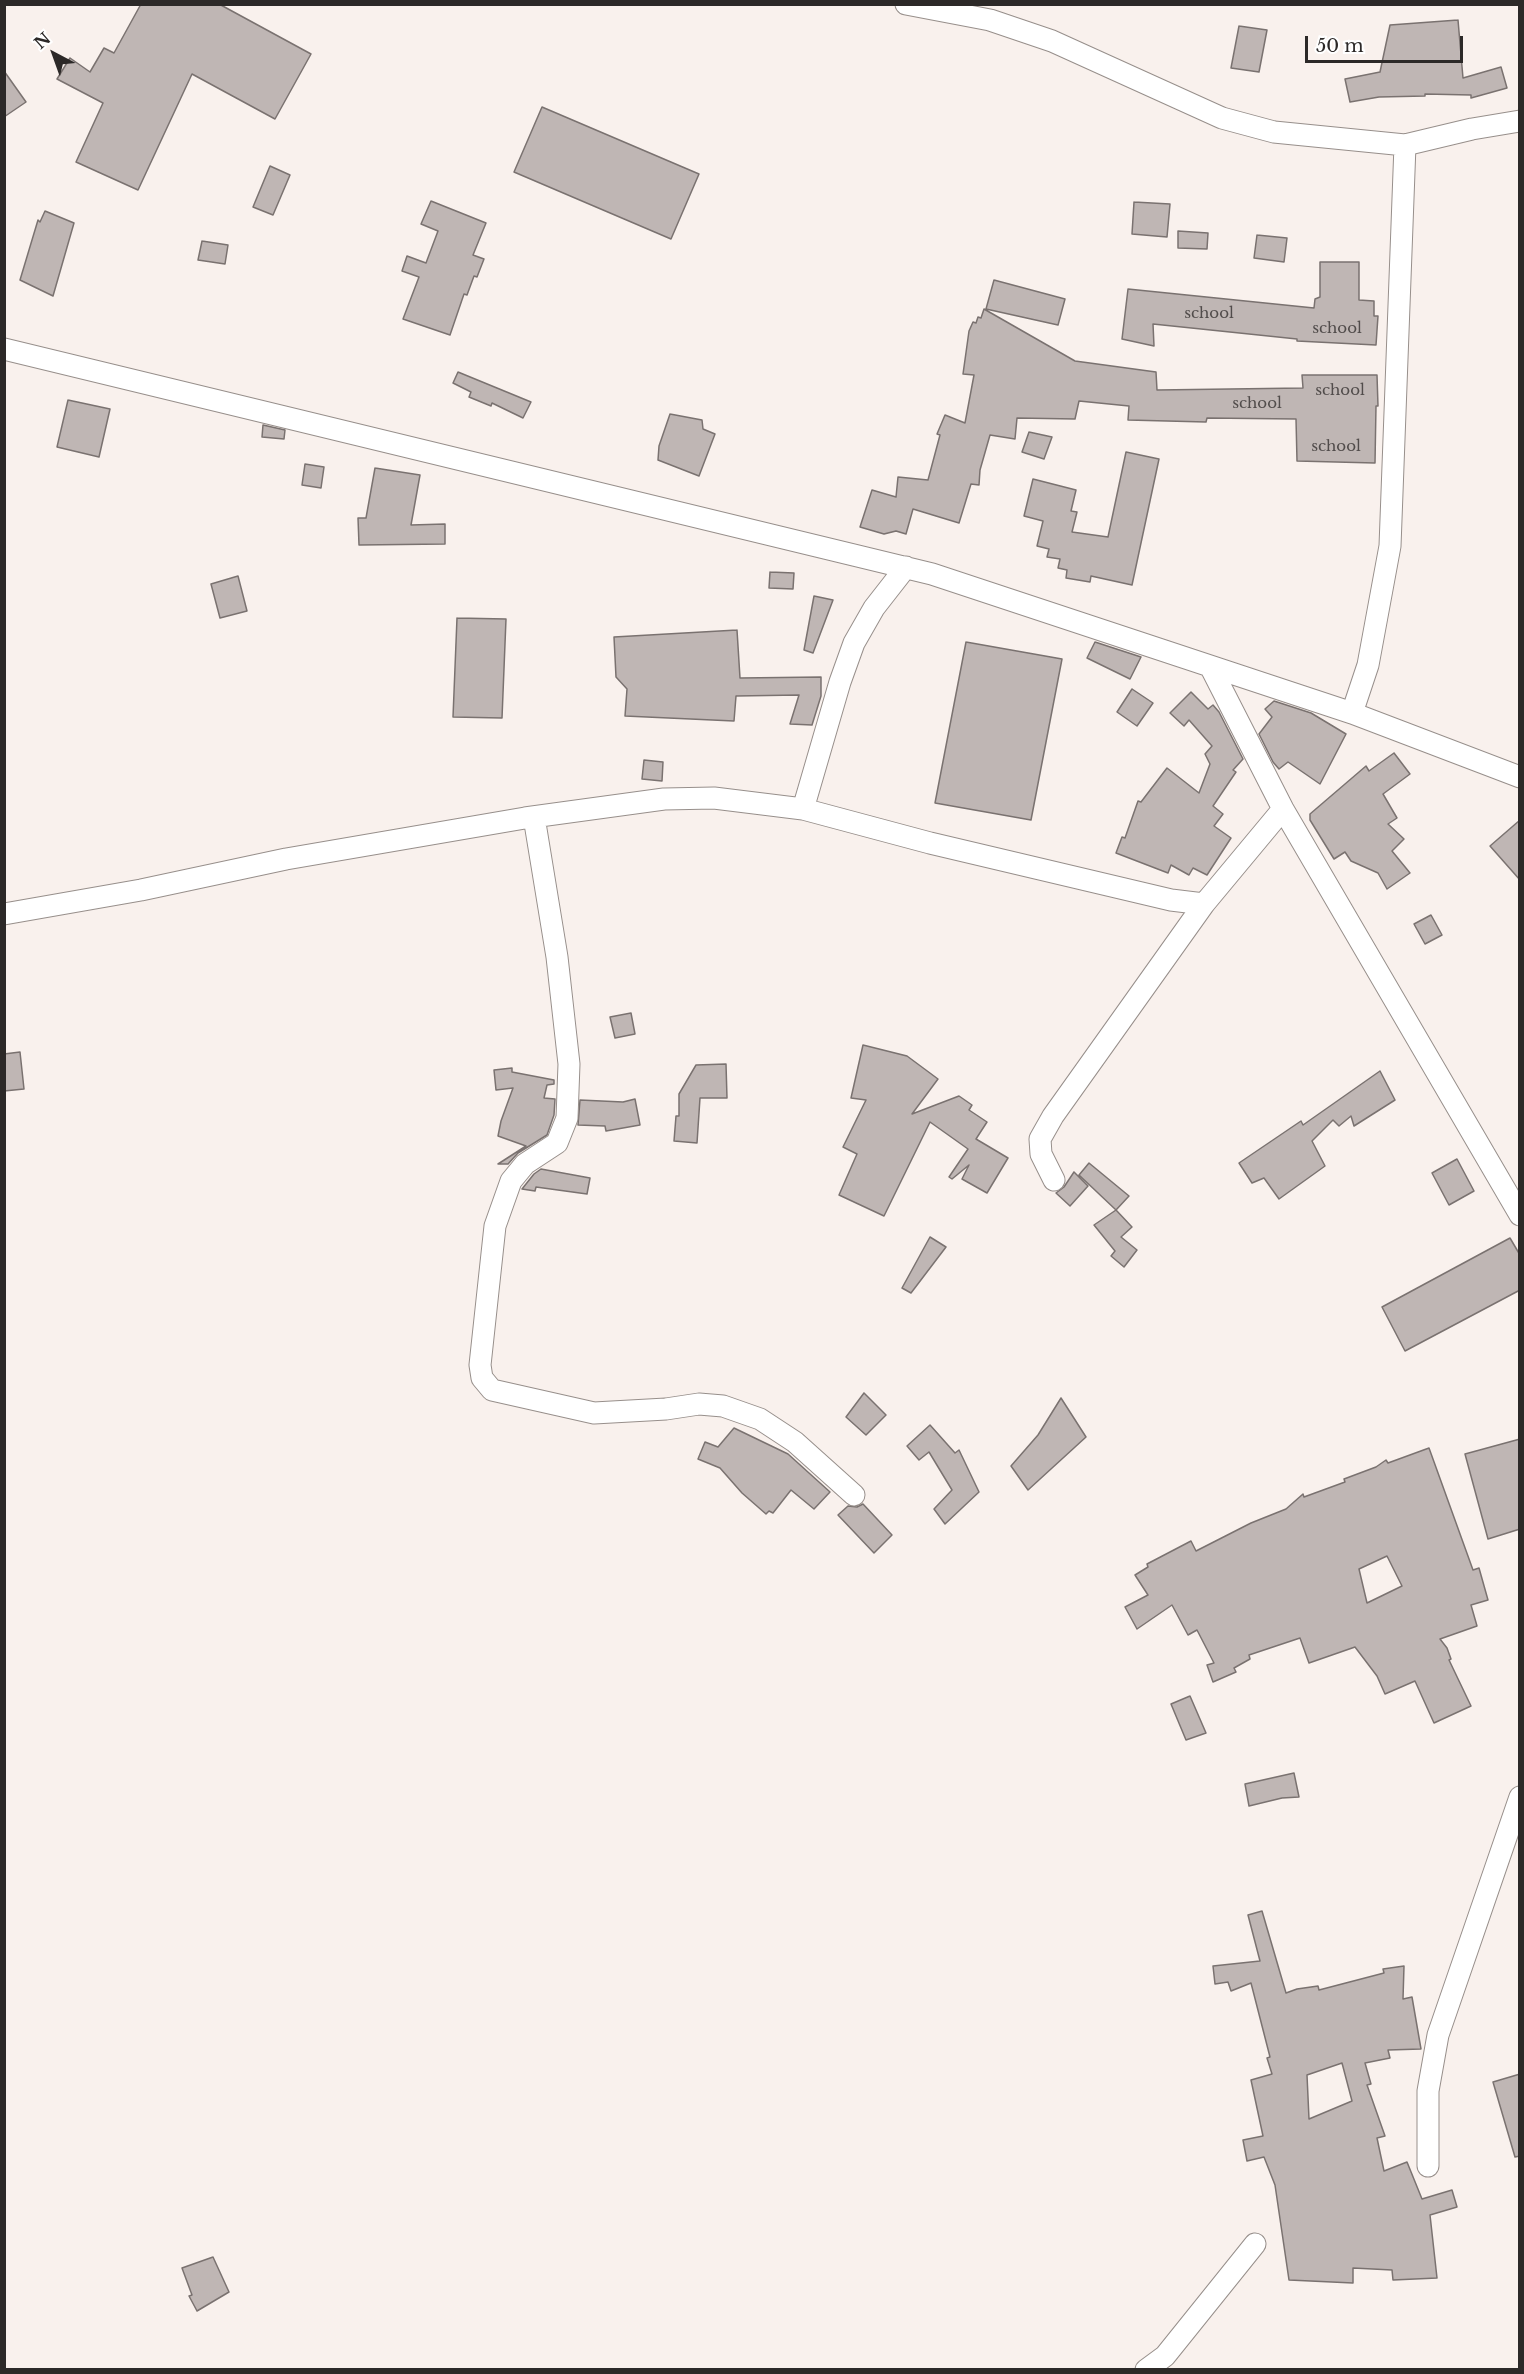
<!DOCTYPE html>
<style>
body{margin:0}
#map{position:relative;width:1524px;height:2374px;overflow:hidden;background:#f9f1ed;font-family:"Libre Baskerville",serif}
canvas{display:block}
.frame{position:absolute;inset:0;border:6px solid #2c2928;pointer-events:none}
.north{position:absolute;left:24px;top:24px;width:60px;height:60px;-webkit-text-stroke:4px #fff;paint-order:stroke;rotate:319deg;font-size:16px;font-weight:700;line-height:24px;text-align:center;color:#2c2928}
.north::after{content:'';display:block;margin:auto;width:21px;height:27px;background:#2c2928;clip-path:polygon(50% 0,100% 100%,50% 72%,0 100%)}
.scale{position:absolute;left:1305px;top:36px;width:158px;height:27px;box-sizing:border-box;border:3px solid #2c2928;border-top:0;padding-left:8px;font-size:18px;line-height:21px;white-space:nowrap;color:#2c2928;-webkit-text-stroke:4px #fff;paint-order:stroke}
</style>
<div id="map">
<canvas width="1524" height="2374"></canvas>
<div class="frame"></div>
<div class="north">N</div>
<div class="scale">50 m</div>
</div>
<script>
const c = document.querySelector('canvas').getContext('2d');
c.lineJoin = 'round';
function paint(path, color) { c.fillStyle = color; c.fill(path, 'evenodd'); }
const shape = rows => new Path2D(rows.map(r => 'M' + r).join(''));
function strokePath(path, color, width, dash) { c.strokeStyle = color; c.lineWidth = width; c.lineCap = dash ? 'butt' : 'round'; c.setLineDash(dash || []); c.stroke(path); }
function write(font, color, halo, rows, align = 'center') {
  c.font = font + ' "Libre Baskerville",serif'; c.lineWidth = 6; c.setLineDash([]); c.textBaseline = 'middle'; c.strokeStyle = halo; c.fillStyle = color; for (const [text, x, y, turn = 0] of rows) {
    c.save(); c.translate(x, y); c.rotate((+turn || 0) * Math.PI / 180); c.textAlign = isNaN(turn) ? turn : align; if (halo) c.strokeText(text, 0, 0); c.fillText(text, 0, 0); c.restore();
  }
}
const building = shape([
 [141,4,219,4,311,54,275,119,192,74,138,190,76,162,103,103,57,79,70,58,90,72,104,48,114,53,141,4],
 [1458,20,1463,78,1501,67,1507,88,1471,98,1471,95,1425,94,1425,96,1379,97,1350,102,1345,79,1380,72,1390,25,1458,20],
 [1239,26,1267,30,1259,72,1231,68,1239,26],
 [4,71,26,102,4,117,4,71],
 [542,107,699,174,671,239,514,172,542,107],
 [270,166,290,175,273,215,253,207,270,166],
 [431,201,486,223,473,255,484,259,477,277,474,276,467,295,464,294,450,335,403,319,419,277,402,271,407,256,426,263,438,231,421,224,431,201],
 [1134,202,1170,204,1167,237,1132,234,1134,202],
 [45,211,74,223,53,296,20,280,38,220,40,222,45,211],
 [1178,231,1208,233,1207,249,1178,248,1178,231],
 [1257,235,1287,238,1284,262,1254,258,1257,235],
 [202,241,228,245,225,264,198,260,202,241],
 [1320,262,1359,262,1359,300,1374,301,1374,316,1378,316,1376,345,1297,341,1297,339,1153,324,1154,346,1122,339,1128,289,1314,308,1315,299,1320,297,1320,262],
 [994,280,1065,299,1058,325,986,309,994,280],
 [984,309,1075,361,1156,372,1157,390,1303,388,1302,375,1377,375,1378,406,1376,406,1375,463,1297,461,1296,419,1207,418,1206,422,1128,420,1129,406,1079,401,1075,419,1017,418,1015,439,990,435,980,470,979,485,971,484,959,523,913,509,906,534,896,531,884,534,860,527,872,490,896,497,898,477,928,480,940,435,937,434,945,415,965,423,974,375,963,374,969,331,973,322,976,323,978,317,981,318,984,309],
 [458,372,531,402,523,418,492,403,491,406,469,397,471,392,453,383,458,372],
 [68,400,110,409,99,457,57,447,68,400],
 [670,414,702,420,703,429,715,434,699,476,658,460,659,446,670,414],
 [263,425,285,430,284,439,262,437,263,425],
 [1029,432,1052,437,1044,459,1022,452,1029,432],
 [1126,452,1159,459,1132,585,1091,576,1090,582,1066,578,1067,570,1058,568,1060,559,1047,557,1049,549,1037,546,1043,521,1024,516,1033,479,1076,490,1071,511,1077,512,1072,532,1108,537,1126,452],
 [305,464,324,467,321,488,302,485,305,464],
 [375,468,420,475,411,525,445,524,445,544,359,545,358,518,366,518,375,468],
 [770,572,794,573,793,589,769,588,770,572],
 [238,576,247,611,220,618,211,584,238,576],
 [814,596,833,600,813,653,804,650,814,596],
 [457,618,506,619,502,718,453,717,457,618],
 [737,630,740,678,821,677,821,696,812,725,790,724,799,695,736,696,734,721,625,716,627,689,616,677,614,637,737,630],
 [966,642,1062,659,1031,820,935,803,966,642],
 [1095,642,1141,657,1130,679,1087,658,1095,642],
 [1132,689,1153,703,1137,726,1117,712,1132,689],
 [1191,692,1208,709,1213,705,1219,712,1243,759,1233,770,1236,772,1213,806,1223,814,1214,826,1231,838,1207,875,1193,868,1189,875,1171,865,1168,873,1116,853,1122,837,1125,838,1138,801,1141,802,1167,768,1199,793,1210,764,1205,754,1212,746,1189,720,1184,726,1170,713,1191,692],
 [1274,701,1311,713,1346,734,1320,784,1288,762,1279,769,1273,762,1259,734,1272,717,1265,709,1274,701],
 [1394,753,1410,774,1383,794,1397,818,1388,824,1404,839,1392,851,1410,873,1387,889,1378,873,1351,861,1345,852,1334,859,1310,820,1310,814,1366,766,1369,771,1394,753],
 [644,760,663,762,662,781,642,779,644,760],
 [1520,820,1520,880,1490,846,1520,820],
 [1431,915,1442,935,1425,944,1414,924,1431,915],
 [631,1013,635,1034,615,1038,610,1017,631,1013],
 [863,1045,907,1056,938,1079,912,1114,959,1096,972,1105,969,1110,987,1122,976,1139,1008,1158,987,1193,962,1179,969,1165,952,1179,949,1177,968,1149,930,1122,884,1216,839,1195,857,1154,843,1147,866,1100,851,1098,863,1045],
 [20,1052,24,1089,4,1091,4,1054,20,1052],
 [726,1064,727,1098,700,1098,697,1143,674,1141,676,1116,679,1116,679,1094,696,1065,726,1064],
 [512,1068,512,1072,554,1080,554,1084,547,1085,544,1098,555,1099,554,1115,547,1135,518,1153,508,1164,498,1164,526,1146,498,1136,501,1121,513,1088,496,1090,494,1070,512,1068],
 [1380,1071,1395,1100,1354,1126,1351,1116,1339,1126,1333,1120,1312,1141,1325,1166,1279,1199,1264,1178,1252,1183,1239,1163,1301,1121,1303,1125,1380,1071],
 [635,1099,640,1125,606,1131,605,1126,578,1125,580,1100,623,1102,635,1099],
 [1457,1159,1474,1191,1449,1205,1432,1173,1457,1159],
 [1089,1163,1129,1196,1116,1210,1079,1175,1089,1163],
 [541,1169,590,1178,587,1194,536,1187,535,1191,522,1189,534,1174,541,1169],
 [1074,1172,1088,1186,1070,1206,1056,1193,1064,1187,1074,1172],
 [1116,1210,1132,1227,1121,1237,1137,1250,1124,1267,1111,1256,1115,1251,1094,1225,1116,1210],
 [930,1237,946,1247,911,1293,902,1288,930,1237],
 [1510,1238,1520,1255,1520,1290,1405,1351,1382,1307,1510,1238],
 [864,1393,886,1415,866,1435,846,1417,864,1393],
 [1061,1398,1086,1437,1028,1490,1011,1466,1038,1435,1061,1398],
 [930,1425,955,1453,959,1450,979,1492,945,1524,934,1509,952,1490,929,1452,919,1460,907,1446,930,1425],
 [734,1428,788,1454,830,1492,814,1509,791,1490,773,1513,769,1511,766,1514,742,1493,720,1468,698,1459,705,1442,718,1447,734,1428],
 [1520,1439,1520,1529,1488,1539,1465,1454,1520,1439],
 [1429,1448,1473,1570,1479,1568,1488,1600,1471,1605,1477,1626,1440,1639,1447,1648,1451,1659,1449,1660,1471,1706,1434,1723,1415,1681,1385,1694,1377,1676,1355,1647,1309,1663,1300,1638,1249,1655,1250,1659,1234,1668,1236,1672,1213,1682,1207,1665,1214,1663,1197,1630,1188,1635,1172,1605,1137,1629,1125,1607,1148,1595,1135,1575,1148,1567,1147,1564,1191,1541,1196,1551,1251,1523,1286,1509,1303,1494,1304,1497,1345,1482,1344,1479,1376,1467,1386,1460,1388,1463,1429,1448],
 [1387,1556,1402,1586,1367,1603,1359,1569,1387,1556],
 [863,1504,892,1535,874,1553,838,1515,848,1506,857,1507,863,1504],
 [1190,1696,1206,1733,1186,1740,1171,1704,1190,1696],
 [1294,1773,1299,1797,1282,1798,1249,1806,1245,1784,1294,1773],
 [1262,1911,1286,1993,1297,1989,1318,1986,1319,1990,1384,1973,1383,1969,1404,1966,1403,1999,1412,1997,1421,2049,1388,2050,1390,2058,1365,2063,1371,2084,1367,2085,1385,2136,1377,2138,1384,2171,1407,2162,1422,2199,1452,2190,1457,2207,1430,2215,1437,2278,1393,2280,1392,2270,1353,2268,1353,2283,1289,2280,1275,2185,1264,2157,1247,2161,1243,2140,1263,2136,1251,2080,1272,2074,1267,2058,1270,2057,1251,1983,1231,1991,1228,1982,1215,1984,1213,1966,1260,1961,1248,1915,1262,1911],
 [1342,2063,1352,2101,1309,2119,1307,2075,1342,2063],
 [1520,2074,1520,2156,1515,2157,1493,2082,1520,2074],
 [213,2257,229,2292,197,2311,189,2296,192,2295,182,2268,213,2257]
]);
paint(building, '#bfb6b4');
strokePath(building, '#7a7270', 1.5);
const minor = shape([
 [906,4,990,20,1052,41,1222,118,1274,132,1405,145,1472,129,1520,121],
 [4,349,932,574,1352,713,1520,777],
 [1211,668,1283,809,1520,1215],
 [1352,713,1368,665,1390,546,1405,145],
 [803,809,840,682,854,643,874,608,906,567],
 [534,817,557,957,569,1064,567,1118,557,1143,525,1164,511,1181,495,1226,480,1365,482,1378,492,1390,594,1413,666,1409,699,1404,723,1406,760,1419,795,1442,854,1495],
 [4,914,141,890,286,859,525,818,664,799,714,798,803,809,930,843,1171,900,1204,904],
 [1054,1180,1041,1154,1040,1139,1053,1116,1204,904,1283,809],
 [1428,2166,1428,2091,1438,2035,1520,1797],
 [1146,2370,1165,2356,1255,2244]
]);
strokePath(minor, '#978f8b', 23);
strokePath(minor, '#fff', 21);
write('15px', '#514c4b', null, [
 ["school",1209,314],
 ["school",1337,329],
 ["school",1340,391],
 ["school",1257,404],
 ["school",1336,447]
]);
</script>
